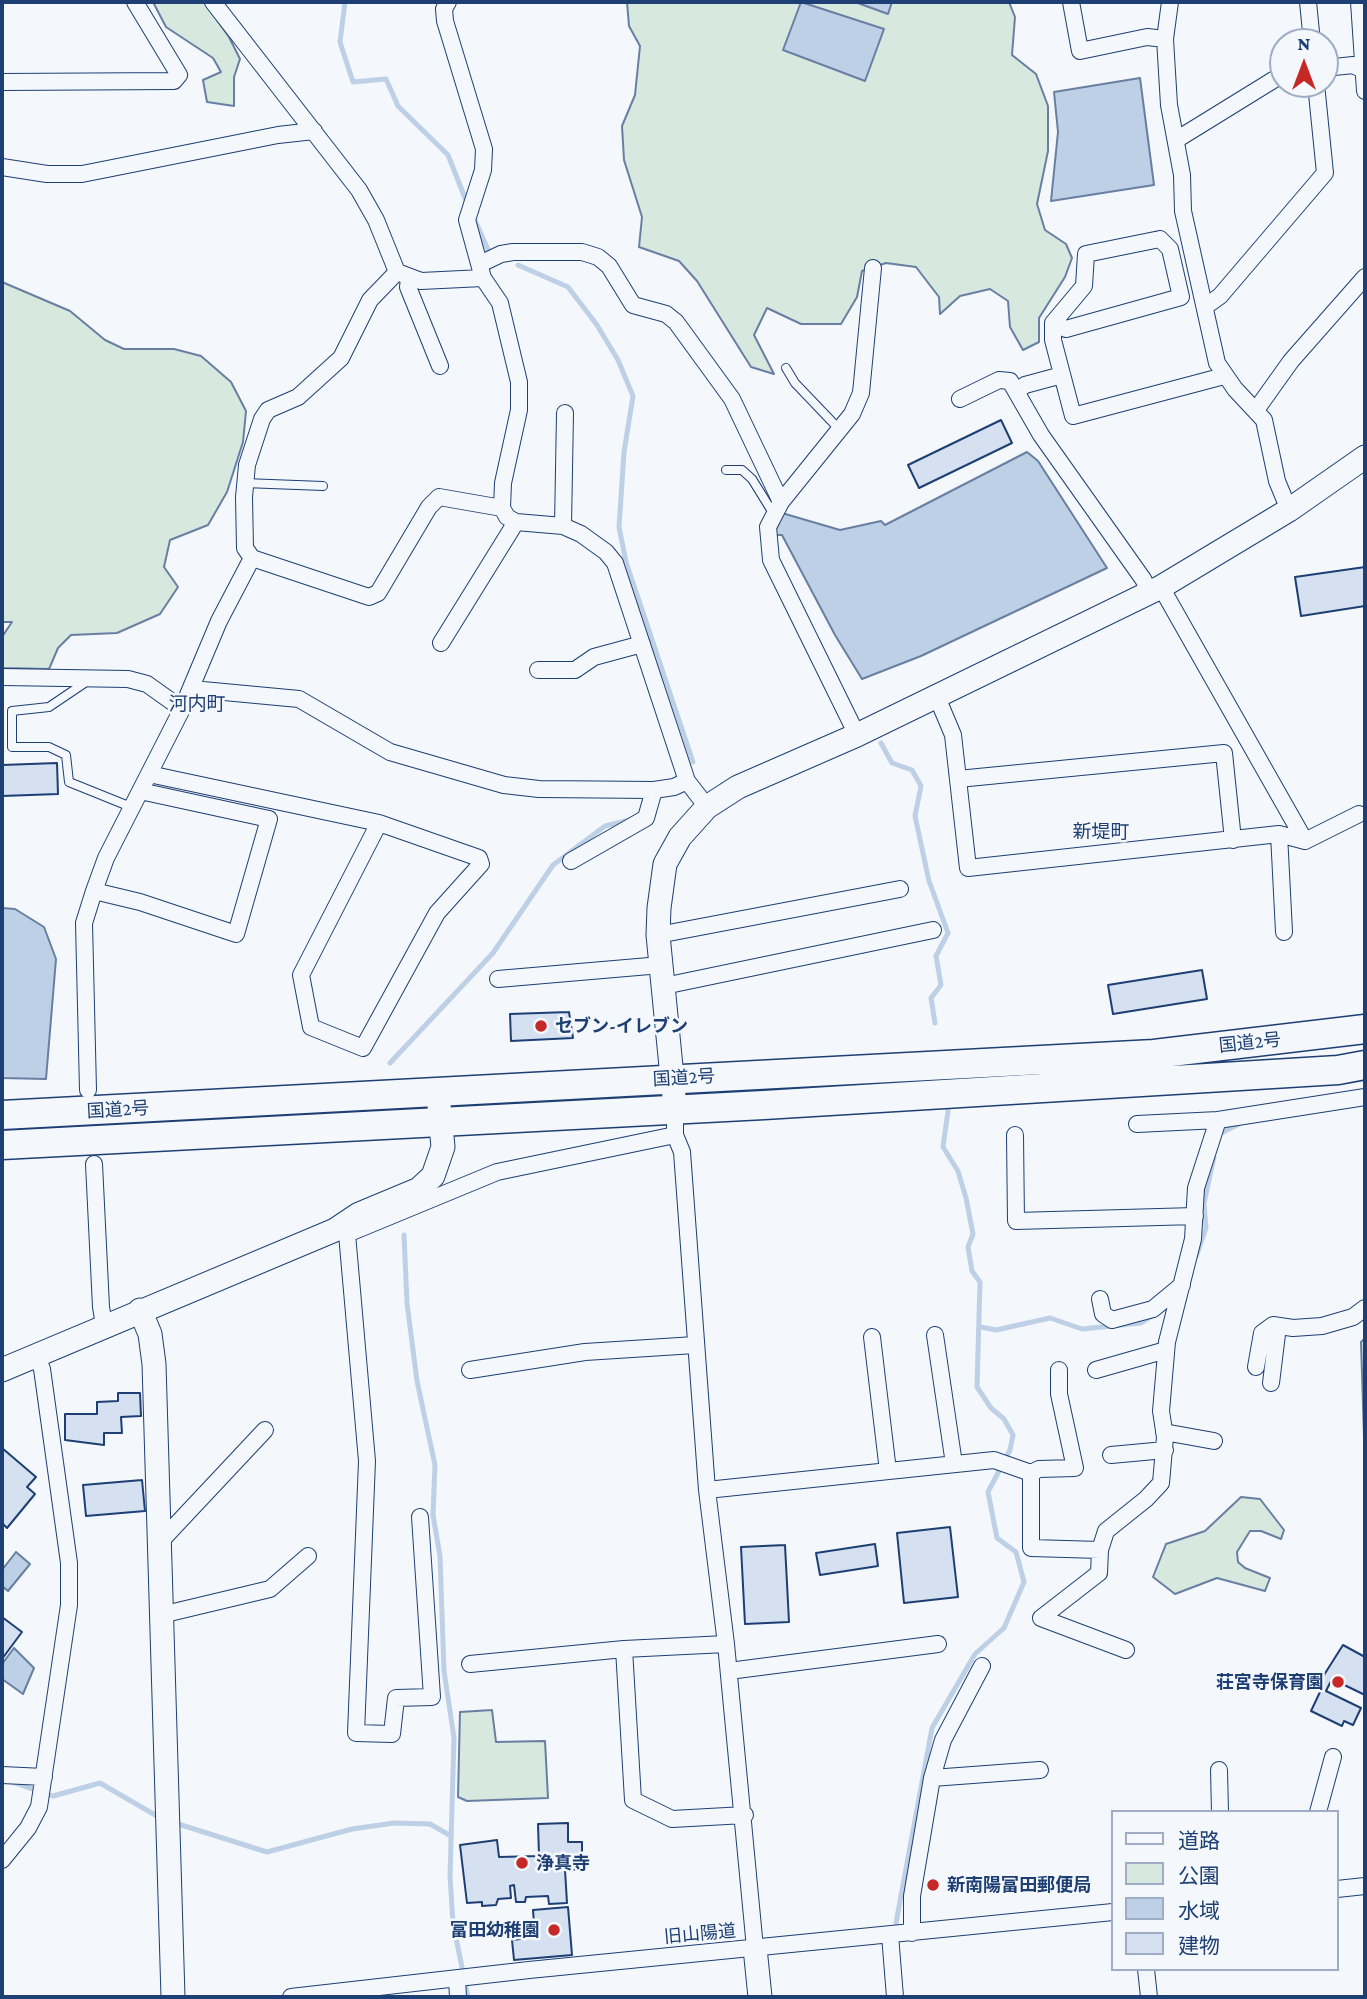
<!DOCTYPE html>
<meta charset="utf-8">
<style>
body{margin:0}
#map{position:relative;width:1367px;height:1999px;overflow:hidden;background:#f4f7fb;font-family:"Crimson Pro","Noto Sans JP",serif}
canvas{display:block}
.frame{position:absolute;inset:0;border:4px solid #1d3f73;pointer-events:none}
.legend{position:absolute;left:1111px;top:1810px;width:228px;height:161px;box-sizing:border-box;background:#f4f7fb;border:2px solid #9eadc5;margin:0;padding:9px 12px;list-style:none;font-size:21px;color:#1d3f73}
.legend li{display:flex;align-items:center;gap:14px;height:35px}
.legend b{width:35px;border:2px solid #9eadc5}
.north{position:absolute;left:1269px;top:28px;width:70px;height:70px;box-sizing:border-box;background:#f4f7fb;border:2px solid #9eadc5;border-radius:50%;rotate:0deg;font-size:19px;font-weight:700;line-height:28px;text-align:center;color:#1d3f73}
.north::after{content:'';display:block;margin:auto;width:24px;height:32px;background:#c62828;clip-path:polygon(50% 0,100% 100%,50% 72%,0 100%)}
</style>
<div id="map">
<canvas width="1367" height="1999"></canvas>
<div class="frame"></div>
<ul class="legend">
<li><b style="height:9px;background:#f4f7fb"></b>道路</li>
<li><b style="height:19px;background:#d7e8df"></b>公園</li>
<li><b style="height:19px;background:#bed0e5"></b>水域</li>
<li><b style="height:19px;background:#d5e0f0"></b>建物</li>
</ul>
<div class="north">N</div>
</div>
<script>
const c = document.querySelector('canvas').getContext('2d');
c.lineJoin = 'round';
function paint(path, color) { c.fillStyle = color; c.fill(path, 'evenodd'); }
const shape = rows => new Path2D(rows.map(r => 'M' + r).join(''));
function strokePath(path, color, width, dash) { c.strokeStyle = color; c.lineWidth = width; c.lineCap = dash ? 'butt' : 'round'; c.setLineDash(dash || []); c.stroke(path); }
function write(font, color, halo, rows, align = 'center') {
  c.font = font + ' "Crimson Pro","Noto Sans JP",serif'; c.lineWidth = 5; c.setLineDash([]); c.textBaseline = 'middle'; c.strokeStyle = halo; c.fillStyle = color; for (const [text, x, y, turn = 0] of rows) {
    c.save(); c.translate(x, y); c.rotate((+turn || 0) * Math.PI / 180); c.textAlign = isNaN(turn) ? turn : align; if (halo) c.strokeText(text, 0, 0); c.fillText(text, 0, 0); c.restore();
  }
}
const green = shape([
 [153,2,204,2,229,37,240,59,234,77,234,106,207,102,203,80,221,72,213,58,166,27,153,2],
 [627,2,1009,2,1015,17,1012,55,1036,74,1048,106,1048,151,1037,204,1045,230,1066,244,1072,258,1065,277,1039,318,1039,342,1023,350,1010,327,1008,301,990,289,960,296,940,314,939,297,916,267,886,263,862,271,857,297,841,324,801,324,767,308,754,335,774,374,751,367,697,281,679,261,639,247,642,217,624,160,622,126,635,95,640,46,629,26,627,2],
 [2,282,70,311,105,340,124,349,174,349,201,356,231,382,246,411,243,442,227,492,208,525,170,540,164,567,178,587,160,614,117,633,71,635,58,648,49,669,2,668,2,637,12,622,2,622,2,282],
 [1365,1338,1365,1468,1361,1342,1365,1338],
 [1241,1497,1260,1499,1284,1530,1281,1539,1261,1531,1250,1531,1237,1552,1238,1562,1245,1568,1270,1578,1265,1591,1217,1578,1175,1594,1153,1577,1166,1544,1205,1531,1241,1497],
 [492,1710,496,1742,545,1741,548,1798,467,1801,458,1797,460,1712,492,1710]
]);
paint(green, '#d7e8df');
strokePath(green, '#687fa3', 2);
const water = shape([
 [801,2,884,29,865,81,783,50,801,2],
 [855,2,892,2,888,14,855,2],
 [1140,78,1154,185,1051,201,1058,132,1054,92,1140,78],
 [1027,452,1038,461,1107,568,921,656,862,679,835,635,782,535,774,535,782,513,840,530,881,521,885,525,1027,452],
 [2,908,15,909,44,927,56,959,46,1079,2,1078,2,908],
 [16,1552,30,1564,8,1591,2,1586,2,1570,16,1552],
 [14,1648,34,1668,23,1694,2,1679,2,1664,14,1648]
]);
paint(water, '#bed0e5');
strokePath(water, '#687fa3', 2);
strokePath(shape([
 [345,2,340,42,353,82,386,79,398,106,448,155,467,203],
 [474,218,489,252],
 [518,265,568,287,597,325,618,360,633,396,624,452,619,527,626,562,693,762],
 [881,743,892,763,912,770,921,786,915,816,929,881,948,933,936,956,941,985,931,998,935,1023],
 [390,1063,493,953,553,865,605,826,630,820],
 [1219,1134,1241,1123],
 [404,1235,407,1303,417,1381,435,1465,433,1515,440,1556,444,1671,454,1738,450,1876,453,1923,468,1997],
 [1196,1257,1206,1228,1204,1203,1214,1157],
 [981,1327,996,1330,1050,1318,1082,1329,1141,1323,1152,1316],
 [12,1782,53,1796,100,1783,162,1819],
 [175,1823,267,1852,352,1829,394,1823,430,1824,451,1836],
 [896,1923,932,1728,975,1654,1004,1628,1024,1582,1016,1552,997,1538,988,1492,1010,1450,1013,1435,1004,1419,991,1408,977,1387,980,1282,972,1271,968,1247,973,1234,966,1198,958,1171,943,1147,949,1104]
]), '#bed0e5', 5);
const building = shape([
 [1001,420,1012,443,919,488,908,465,1001,420],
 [1365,567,1365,606,1301,616,1295,577,1365,567],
 [57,763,58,794,2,796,2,765,57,763],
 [1202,970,1207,999,1113,1014,1108,985,1202,970],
 [569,1012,573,1038,511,1041,510,1014,569,1012],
 [118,1393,140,1393,141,1416,121,1417,122,1433,104,1433,104,1445,65,1440,65,1414,97,1414,97,1402,118,1401,118,1393],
 [2,1448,36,1477,27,1487,35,1494,7,1528,2,1523,2,1448],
 [142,1480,145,1511,86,1516,83,1485,142,1480],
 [950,1527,958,1597,904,1603,897,1533,950,1527],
 [875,1544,878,1566,820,1575,816,1553,875,1544],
 [785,1545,789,1622,745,1624,741,1547,785,1545],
 [2,1617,22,1632,2,1659,2,1617],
 [1343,1645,1365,1657,1365,1695,1332,1679,1326,1691,1361,1708,1353,1725,1344,1721,1342,1726,1311,1711,1320,1692,1317,1686,1343,1645],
 [568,1823,568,1842,582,1842,582,1869,565,1870,567,1903,549,1904,548,1896,526,1897,525,1902,516,1902,514,1885,510,1886,511,1898,498,1899,496,1905,482,1906,482,1902,467,1903,460,1845,497,1840,499,1857,539,1856,538,1824,568,1823],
 [568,1907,572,1955,514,1960,512,1940,520,1939,519,1926,534,1924,533,1910,568,1907]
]);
paint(building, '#d5e0f0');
strokePath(building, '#1d3f73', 2);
const lane = shape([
 [786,368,795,383,839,429],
 [726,470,742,470,752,479,773,513],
 [244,483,323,486],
 [86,682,49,707,12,711,12,747,49,747,66,755,69,782,131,807]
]);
const street = shape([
 [213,2,359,190,376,220,397,272,421,281,483,278],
 [448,2,444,9,445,21,484,149,483,170,467,220,483,278,500,303,519,382,519,410,503,483,502,508,507,517,516,522,563,526,581,534,606,552,615,563,687,781,707,807],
 [1071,2,1080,51,1147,37,1165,39],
 [1170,2,1165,39,1169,105,1182,175,1183,211,1217,363,1235,389,1264,420,1277,481,1289,510],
 [1308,2,1312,42],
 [1359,2,1365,91],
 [1325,68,1353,65,1365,71],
 [2,82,174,81,179,75,135,2],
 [1176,140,1283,74],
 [2,167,47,174,82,174,278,135,314,131],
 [1160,239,1170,249,1181,297,1066,329,1053,323,1084,286,1086,254,1160,239],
 [480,264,501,254,513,252,582,252,598,257,609,266,633,305,666,314,676,322,732,399,781,502],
 [397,272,370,300,341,358,298,397,268,410,262,419,247,465,244,497,245,548,252,558,369,597,378,593,429,507,439,497,502,508],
 [409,279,408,287,440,366],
 [1206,306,1220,296,1325,173,1316,84],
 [1053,323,1053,340,1073,416,1224,376],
 [1018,390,1025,385,1062,375],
 [960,399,999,380,1010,381,1041,435,1143,579,1150,593],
 [1256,410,1291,361,1365,277],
 [563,526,565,413],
 [1161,587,1305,841],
 [441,643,516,522],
 [538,670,575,670,594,657,642,644],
 [2,677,128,679,147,684,182,709],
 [192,689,299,699,390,752,504,785,539,789,654,790,674,787,687,781],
 [937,697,953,735,968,868,1279,834,1305,841,1359,814],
 [857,735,771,560,768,527,781,502,852,414,861,393,873,268],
 [149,774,379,823,479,858,481,864,437,913,363,1048,311,1027,301,975,379,823],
 [958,779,1224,753,1233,840],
 [1279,834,1284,932],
 [571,861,646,818,654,790],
 [94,891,140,902,236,934,269,819,140,791],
 [658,935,900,889],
 [498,979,661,965],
 [664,986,933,930],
 [88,1090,84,923,94,891,106,858,182,709,219,621,252,558],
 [675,1107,675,1135,682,1152,707,1490,726,1644,755,1948],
 [1137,1124,1218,1120],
 [1015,1135,1016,1221,1195,1216],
 [94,1164,101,1307,104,1325],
 [335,1230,347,1234,367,1461,356,1733,392,1734,396,1698,432,1697,420,1517],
 [347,1234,497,1172,675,1135],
 [1100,1299,1103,1314,1112,1320,1153,1309,1182,1285],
 [935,1335,954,1464],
 [872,1337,888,1471],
 [1256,1367,1262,1333,1273,1325,1293,1328,1322,1326,1353,1317,1365,1308],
 [470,1370,585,1352,695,1345],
 [1096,1370,1166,1350],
 [1271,1383,1278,1326],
 [1164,1432,1214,1441],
 [1111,1455,1165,1450],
 [1031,1473,1039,1469,1075,1468,1059,1394,1059,1370],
 [707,1490,994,1460,1031,1473,1031,1548,1100,1550],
 [159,1543,265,1430],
 [161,1615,270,1589,308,1556],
 [1041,1618,1099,1573,1100,1550,1106,1531,1146,1499,1161,1483,1165,1437,1161,1411,1167,1342,1193,1239,1196,1188,1218,1120,1365,1097],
 [1041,1618,1126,1650],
 [624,1649,633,1800,672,1819,745,1815],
 [470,1664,624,1649,726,1644],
 [729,1671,938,1644],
 [1219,1770,1220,1812],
 [2,1775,44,1777],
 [932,1778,1040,1770],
 [1318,1812,1333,1757],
 [2,1860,28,1828,39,1807,69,1605,69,1563,42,1369,36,1355],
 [1337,1889,1365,1886],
 [912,1933,912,1896,932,1778,943,1740,982,1666],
 [890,1935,895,1997],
 [1146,1969,1149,1997],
 [457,1979,458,1997],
 [291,1997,529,1970,1113,1912]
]);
const secondary = shape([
 [675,1107,658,935,659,908,665,864,680,837,707,807,738,787,857,735,1161,587,1289,510,1365,457],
 [140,1310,150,1334,154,1364,173,1997],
 [2,1370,335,1230,359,1214,419,1189,433,1176,443,1147,439,1105],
 [755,1948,760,1997]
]);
const highway = shape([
 [2,1115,1154,1054,1365,1029],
 [2,1145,764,1105,1338,1070,1365,1065]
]);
strokePath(lane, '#1d3f73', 10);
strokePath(street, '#1d3f73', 18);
strokePath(secondary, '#1d3f73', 25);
strokePath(highway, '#1d3f73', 31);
strokePath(lane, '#f4f7fb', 8);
strokePath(street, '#f4f7fb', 16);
strokePath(secondary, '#f4f7fb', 23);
strokePath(highway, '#f4f7fb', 28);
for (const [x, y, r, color] of [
 [541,1026,7,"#c62828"],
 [1338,1682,7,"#c62828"],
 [522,1863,7,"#c62828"],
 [933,1885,7,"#c62828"],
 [554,1930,7,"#c62828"]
]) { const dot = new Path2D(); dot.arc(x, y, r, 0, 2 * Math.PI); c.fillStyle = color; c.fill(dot); strokePath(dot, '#f4f7fb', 2.5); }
write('bold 18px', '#1d3f73', '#f4f7fb', [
 ["セブン-イレブン",555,1026],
 ["荘宮寺保育園",1324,1682,"right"],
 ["浄真寺",536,1863],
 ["新南陽富田郵便局",947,1885],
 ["富田幼稚園",540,1930,"right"]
], 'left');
write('18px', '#1d3f73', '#f4f7fb', [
 ["国道2号",1250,1043,-6],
 ["国道2号",684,1078,-3],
 ["国道2号",118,1110,-3],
 ["旧山陽道",700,1934,-5]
]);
write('19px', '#1d3f73', '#f4f7fb', [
 ["河内町",197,704],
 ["新堤町",1101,832]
]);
</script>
